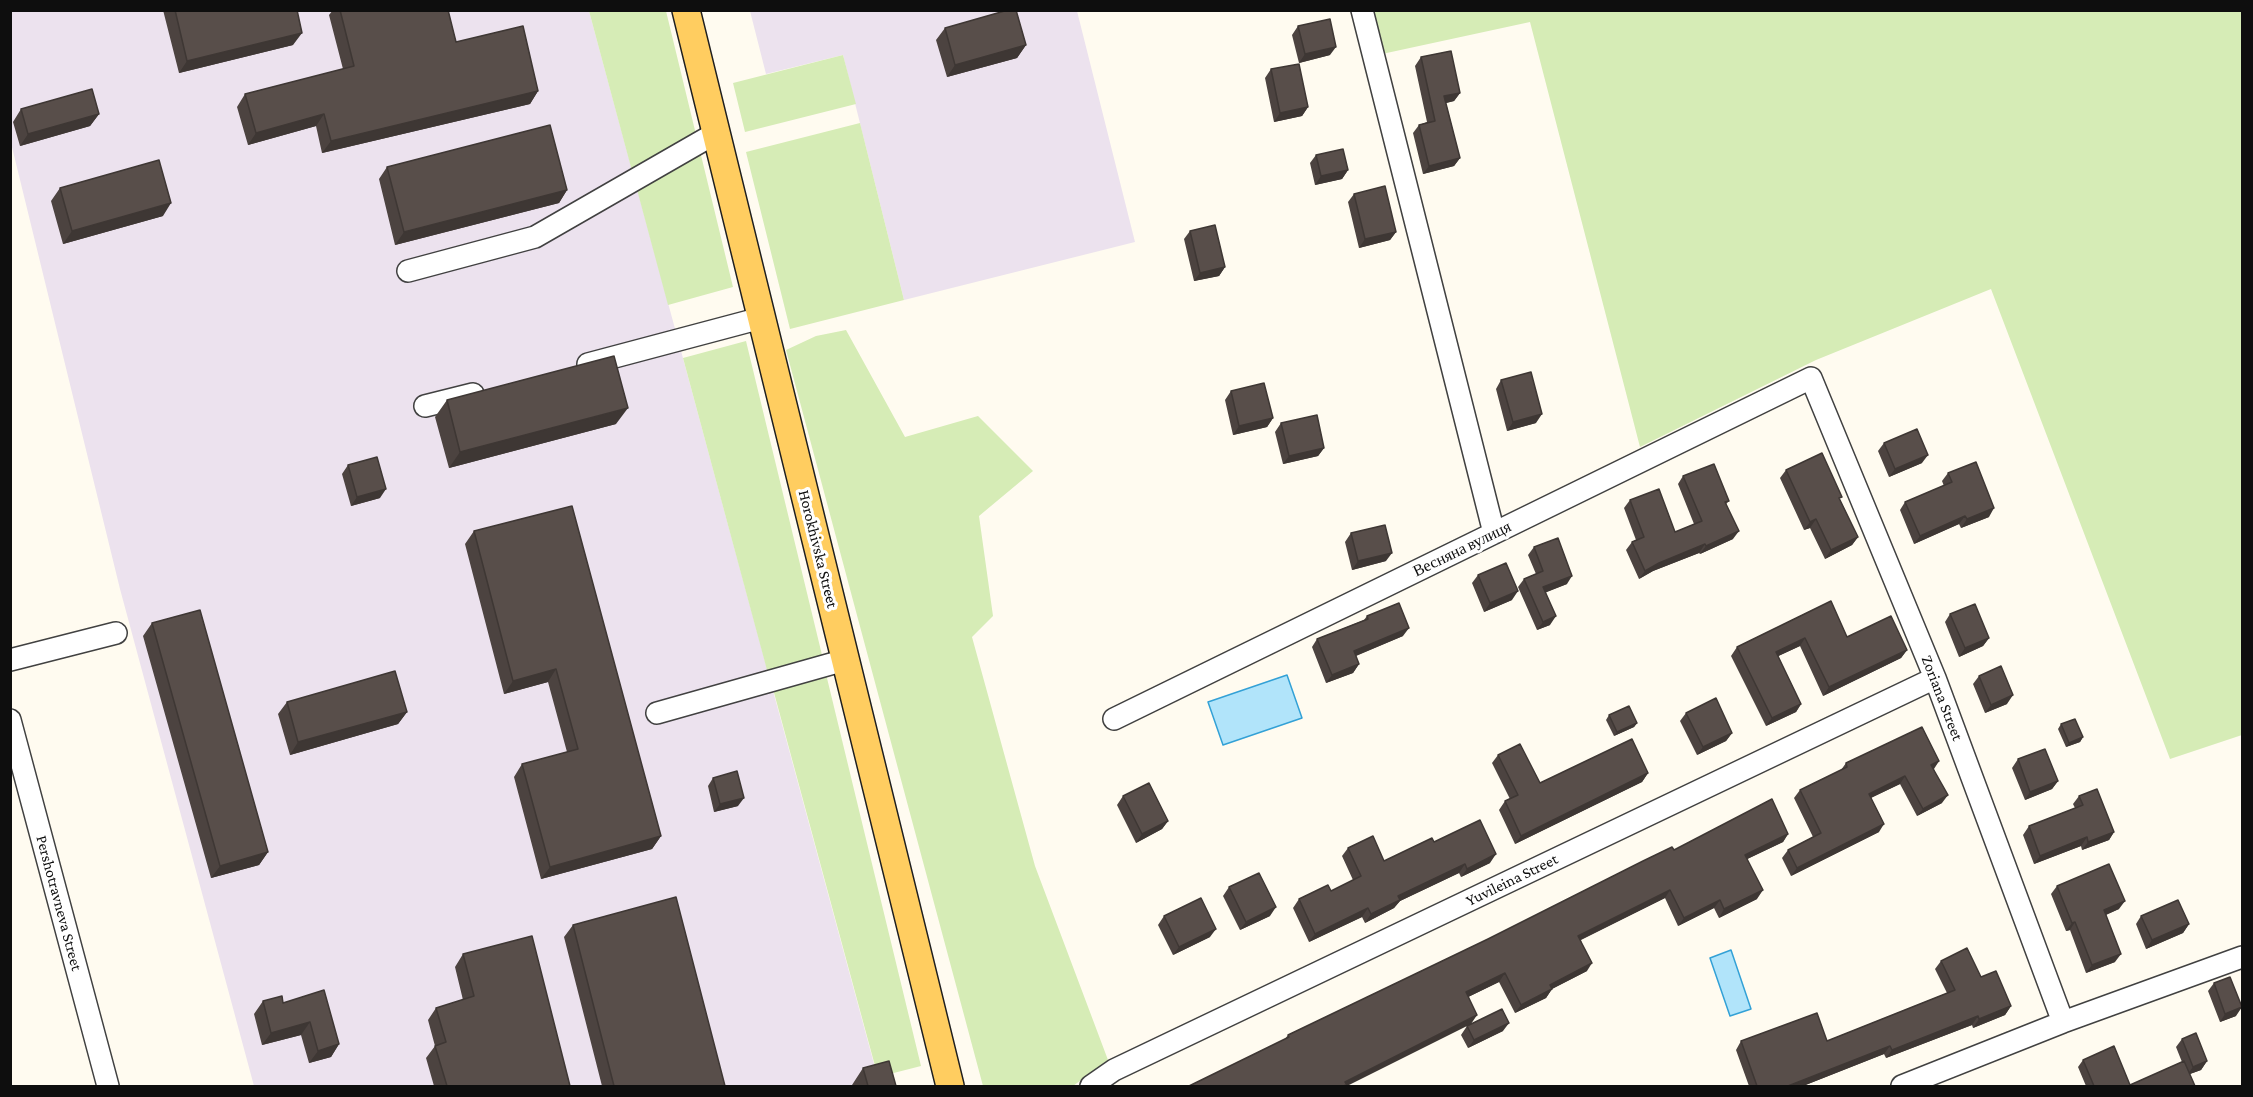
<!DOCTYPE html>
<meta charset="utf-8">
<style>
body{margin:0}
#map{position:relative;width:2253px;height:1097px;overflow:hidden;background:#fffbf0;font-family:"Crimson Pro",serif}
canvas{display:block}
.frame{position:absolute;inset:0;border:12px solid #0e0e0e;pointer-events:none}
</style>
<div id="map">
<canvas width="2253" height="1097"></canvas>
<div class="frame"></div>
</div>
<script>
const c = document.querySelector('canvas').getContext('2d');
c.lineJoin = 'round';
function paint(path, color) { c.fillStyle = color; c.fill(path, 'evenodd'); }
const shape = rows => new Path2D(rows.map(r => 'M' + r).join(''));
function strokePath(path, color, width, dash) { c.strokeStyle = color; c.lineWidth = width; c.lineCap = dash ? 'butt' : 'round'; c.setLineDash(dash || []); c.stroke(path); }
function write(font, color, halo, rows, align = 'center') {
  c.font = font + ' "Crimson Pro",serif'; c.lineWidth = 6; c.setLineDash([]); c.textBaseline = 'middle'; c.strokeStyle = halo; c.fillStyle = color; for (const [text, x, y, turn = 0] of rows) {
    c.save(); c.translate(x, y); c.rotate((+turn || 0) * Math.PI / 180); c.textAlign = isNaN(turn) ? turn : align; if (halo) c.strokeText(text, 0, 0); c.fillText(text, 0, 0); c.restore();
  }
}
paint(shape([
 [10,11,589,11,880,1086,254,1086,120,589,11,143],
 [750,11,1077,11,1135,242,904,300,843,55,766,74]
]), '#ece2ee');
paint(shape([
 [589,11,666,11,733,287,668,305],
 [1372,11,2242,11,2242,735,2170,759,1991,289,1816,360,1640,447,1530,22,1382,54],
 [843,55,856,104,745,132,733,83],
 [860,123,904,300,790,329,746,152],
 [846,330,905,437,978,416,1033,471,979,516,993,616,972,637,1035,866,1108,1060,1073,1086,983,1086,786,350,816,336],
 [746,341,822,655,767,670,683,358],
 [826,674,921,1066,878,1077,773,689]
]), '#d6ecb6');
const water = shape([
 [1287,675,1302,718,1223,745,1208,702,1287,675],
 [1731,950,1751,1009,1730,1016,1710,958,1731,950]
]);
paint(water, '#b1e4fa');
strokePath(water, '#33a1d6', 1.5);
const minor = shape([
 [1362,10,1494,533],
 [408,271,535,237,716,133],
 [588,364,761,318],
 [425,406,473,394],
 [10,660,116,633],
 [657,713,845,660],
 [1114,719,1811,378,1935,678,2063,1022],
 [10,720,108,1086],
 [1091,1086,1114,1070,1935,678],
 [1902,1086,2063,1022,2242,957]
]);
const major = shape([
 [686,10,950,1086]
]);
strokePath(minor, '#414141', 24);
strokePath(major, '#1f1f1f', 30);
strokePath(minor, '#fff', 21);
strokePath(major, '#ffcd60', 27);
paint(shape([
 [163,10,297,10,293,45,179,73],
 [333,10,448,10,456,42,538,91,530,104,322,153,316,126,248,145,237,107,245,94,343,69,329,15],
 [1298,26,1330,55,1299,63,1292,35],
 [945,28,1026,45,1017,58,947,77,936,40],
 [1421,57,1460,93,1454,101,1446,103,1460,158,1454,166,1423,174,1413,133,1419,125,1427,122,1415,66],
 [1271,69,1308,107,1302,116,1274,122,1265,78],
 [21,109,99,114,90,126,20,146,13,122],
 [1316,155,1348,170,1342,179,1315,185,1310,163],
 [387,167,567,190,559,203,395,245,379,179],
 [60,188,163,216,63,244,51,201],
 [1354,194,1396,232,1390,240,1359,248,1348,202],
 [1190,231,1225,267,1219,276,1194,281,1184,239],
 [1501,380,1536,423,1507,431,1496,389],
 [1231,391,1273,418,1267,427,1233,435,1225,400],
 [447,400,616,424,449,468,435,417],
 [1281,423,1324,448,1318,456,1283,464,1275,432],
 [1884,443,1922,463,1889,477,1878,451],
 [348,465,380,498,351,506,342,474],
 [1786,470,1840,500,1858,537,1852,545,1825,559,1810,528,1804,530,1780,478],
 [1948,473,1989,517,1961,528,1959,524,1914,544,1900,510,1905,502,1944,486,1942,481],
 [1683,476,1729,501,1726,504,1733,539,1700,554,1699,553,1653,571,1639,579,1626,550,1632,542,1636,540,1624,508,1630,500,1675,532,1694,524,1678,484],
 [474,531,661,836,652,849,541,879,514,777,522,764,567,752,548,682,504,694,465,544],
 [1351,533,1386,561,1352,570,1345,542],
 [1534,547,1567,584,1546,592,1550,625,1537,630,1518,587,1524,579,1536,574,1528,555],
 [1478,575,1512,600,1484,612,1472,583],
 [1831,601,1847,637,1907,650,1901,658,1823,696,1800,646,1778,656,1801,704,1796,712,1766,726,1731,656,1737,647],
 [1950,614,1989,638,1983,646,1959,657,1945,622],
 [1367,616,1403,636,1356,656,1359,664,1353,673,1326,683,1312,647,1317,639,1364,620],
 [152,623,268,852,259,865,211,878,143,636],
 [1979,676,2007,704,1985,713,1973,684],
 [287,702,407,712,398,724,290,755,278,714],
 [1686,713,1732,733,1726,741,1697,755,1680,721],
 [1609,715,1637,723,1634,727,1614,736,1606,720],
 [2061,724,2083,737,2080,742,2066,747,2058,729],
 [1498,755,1540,783,1648,773,1642,782,1515,844,1499,810,1505,801,1510,799,1492,763],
 [2018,759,2058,781,2052,789,2025,800,2012,768],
 [1939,761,1934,769,1942,803,1917,816,1900,784,1871,798,1879,832,1791,876,1782,858,1788,850,1813,837,1794,798,1800,790,1841,770,1846,763],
 [713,778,738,806,714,812,708,786],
 [1123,796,1168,821,1162,829,1136,843,1117,805],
 [2079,796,2114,832,2109,840,2082,850,2081,846,2034,864,2023,835,2029,826,2075,808,2073,804],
 [1788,834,1783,842,1747,859,1757,899,1719,918,1714,908,1678,926,1665,898,1581,940,1587,971,1552,989,1546,998,1515,1013,1499,982,1468,997,1238,1063,1285,1039,1288,1035,1674,850],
 [1434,842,1490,863,1461,877,1459,873,1400,901,1394,908,1365,923,1362,917,1309,942,1293,908,1299,899,1331,891,1353,880,1342,856,1348,848,1384,861],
 [2057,886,2119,909,2106,915,2115,962,2086,973,2070,930,2066,931,2051,894],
 [1229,887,1270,916,1240,930,1223,896],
 [1164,916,1210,937,1173,955,1158,925],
 [2141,916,2189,924,2183,933,2146,949,2136,924],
 [573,925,725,1086,602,1086,564,937],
 [463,954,570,1086,434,1086,426,1058,435,1046,428,1020,436,1008,463,1000,455,967],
 [1941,961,1981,977,2011,1006,2005,1015,1973,1028,1972,1025,1886,1058,1884,1054,1803,1086,1749,1086,1736,1050,1741,1041,1827,1041,1947,993,1935,969],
 [2214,983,2236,1016,2220,1022,2208,991],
 [263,1001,283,1003,339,1044,331,1057,309,1063,301,1035,262,1045,254,1014],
 [1467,1026,1503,1031,1468,1048,1461,1035],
 [2182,1039,2207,1061,2201,1070,2190,1074,2195,1086,2086,1086,2078,1067,2083,1060,2130,1085,2182,1062,2176,1047],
 [863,1068,896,1086,852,1086,852,1085]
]), '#4c4340');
paint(shape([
 [302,33,293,45,179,73,187,61],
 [1026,45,1017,58,947,77,955,65],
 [1336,47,1330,55,1299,63,1305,54],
 [538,91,530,104,322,153,331,141],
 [1460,93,1454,101,1438,105,1444,96],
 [1308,107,1302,116,1274,122,1280,113],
 [99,114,90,126,20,146,28,134],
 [324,114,316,126,248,145,256,133],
 [1460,158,1454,166,1423,174,1429,166],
 [1348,170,1342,179,1315,185,1321,176],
 [567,190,559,203,395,245,404,232],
 [171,203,163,216,63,244,72,231],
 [1396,232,1390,240,1359,248,1365,239],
 [1225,267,1219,276,1194,281,1200,273],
 [628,408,616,424,449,468,460,452],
 [1542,414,1536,423,1507,431,1513,422],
 [1273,418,1267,427,1233,435,1239,426],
 [1324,448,1318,456,1283,464,1289,456],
 [1928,455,1922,463,1889,477,1895,469],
 [386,489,380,498,351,506,357,497],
 [1994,508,1989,517,1961,528,1967,519],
 [1965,516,1959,524,1914,544,1920,536],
 [1816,519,1810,528,1804,530,1810,522],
 [1739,531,1733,539,1700,554,1706,546],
 [1858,537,1852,545,1825,559,1831,550],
 [1705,544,1699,553,1653,571,1639,579,1645,571,1659,563],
 [1392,553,1386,561,1352,570,1358,561],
 [1572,576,1567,584,1537,596,1543,587],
 [1518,591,1512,600,1484,612,1490,603],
 [1556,616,1550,625,1537,630,1543,622],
 [1409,628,1403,636,1348,659,1354,651],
 [1805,638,1800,646,1770,660,1776,652],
 [1989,638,1983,646,1959,657,1965,648],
 [1907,650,1901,658,1823,696,1829,687],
 [1359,664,1353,673,1326,683,1332,675],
 [556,669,548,682,504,694,513,681],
 [2013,695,2007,704,1985,713,1991,705],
 [1801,704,1796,712,1766,726,1772,718],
 [407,712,398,724,290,755,298,742],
 [1637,723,1634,727,1614,736,1617,732],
 [1732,733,1726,741,1697,755,1703,747],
 [2083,737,2080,742,2066,747,2069,743],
 [1939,761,1933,769,1931,765],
 [1648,773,1642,782,1515,844,1521,836],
 [1905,776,1900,784,1864,801,1869,794],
 [2058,781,2052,789,2025,800,2030,792],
 [1948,795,1942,803,1917,816,1923,809],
 [744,798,738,806,714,812,720,804],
 [1168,821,1162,829,1136,843,1142,834],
 [1884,824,1879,832,1791,876,1797,868],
 [2114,832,2109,840,2082,850,2088,842],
 [1788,834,1783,842,1739,863,1745,855],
 [661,836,652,849,541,879,550,867],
 [2087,837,2081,846,2034,864,2040,856],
 [268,852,259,865,211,878,220,866],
 [1496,854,1490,863,1461,877,1467,869],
 [1465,864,1459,873,1400,901,1394,908,1365,923,1371,914,1398,896],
 [1670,890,1665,898,1572,944,1578,936],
 [1763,890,1757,899,1719,918,1724,909],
 [1720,900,1714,908,1678,926,1684,918],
 [2125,901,2119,909,2098,918,2104,910],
 [1276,907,1270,916,1240,930,1246,922],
 [1368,908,1362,917,1309,942,1315,934],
 [2075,922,2070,930,2066,931,2072,923],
 [2189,924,2183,933,2146,949,2152,940],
 [1216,929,1210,937,1173,955,1179,947],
 [2121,954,2115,962,2086,973,2092,965],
 [1592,963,1587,971,1544,993,1550,985],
 [1505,973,1499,982,1460,1001,1466,992],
 [1552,989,1546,998,1515,1013,1521,1005],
 [2011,1006,2005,1015,1973,1028,1979,1019],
 [2242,1007,2236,1016,2220,1022,2225,1014],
 [1477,1015,1471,1024,1347,1086,1342,1086,1345,1082],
 [1978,1016,1972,1025,1886,1058,1892,1050],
 [310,1022,301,1035,262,1045,271,1033],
 [1509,1023,1503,1031,1468,1048,1474,1040],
 [339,1044,331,1057,309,1063,318,1051],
 [1890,1046,1884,1054,1803,1086,1788,1086],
 [2207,1061,2201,1070,2187,1075,2193,1067]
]), '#3e3734');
const building = shape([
 [175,10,297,10,302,33,187,61,175,10],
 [340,10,448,10,456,42,523,26,538,91,331,141,324,114,256,133,245,94,354,66,340,10],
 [1008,10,1016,10,1026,45,955,65,945,28,1008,10],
 [1330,19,1336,47,1305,54,1298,26,1330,19],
 [1451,51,1460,93,1444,96,1460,158,1429,166,1419,125,1435,121,1421,57,1451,51],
 [1299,64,1308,107,1280,113,1271,69,1299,64],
 [92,89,99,114,28,134,21,109,92,89],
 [550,125,567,190,404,232,387,167,550,125],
 [1343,149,1348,170,1321,176,1316,155,1343,149],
 [159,160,171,203,72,231,60,188,159,160],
 [1385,186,1396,232,1365,239,1354,194,1385,186],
 [1215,225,1225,267,1200,273,1190,231,1215,225],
 [614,356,628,408,460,452,447,400,614,356],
 [1531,372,1542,414,1513,422,1501,380,1531,372],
 [1264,383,1273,418,1239,426,1231,391,1264,383],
 [1317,415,1324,448,1289,456,1281,423,1317,415],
 [1917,429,1928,455,1895,469,1884,443,1917,429],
 [1822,453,1842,497,1839,498,1858,537,1831,550,1816,519,1810,522,1786,470,1822,453],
 [377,457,386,489,357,497,348,465,377,457],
 [1976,462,1994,508,1967,519,1965,516,1920,536,1905,502,1952,482,1948,473,1976,462],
 [1714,464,1729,501,1725,502,1739,531,1706,546,1705,544,1659,563,1645,571,1632,542,1644,537,1630,500,1659,489,1675,532,1702,521,1683,476,1714,464],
 [572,506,661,836,550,867,522,764,578,749,556,669,513,681,474,531,572,506],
 [1385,525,1392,553,1358,561,1351,533,1385,525],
 [1558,538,1572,576,1543,587,1556,616,1543,622,1524,579,1543,571,1534,547,1558,538],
 [1506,563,1518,591,1490,603,1478,575,1506,563],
 [1831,601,1847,637,1891,616,1907,650,1829,687,1805,638,1776,652,1801,704,1772,718,1737,647,1831,601],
 [1399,603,1409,628,1354,651,1359,664,1332,675,1317,639,1368,619,1367,616,1399,603],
 [1975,604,1989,638,1965,648,1950,614,1975,604],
 [200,610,268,852,220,866,152,623,200,610],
 [2001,666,2013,695,1991,705,1979,676,2001,666],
 [395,671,407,712,298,742,287,702,395,671],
 [1716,698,1732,733,1703,747,1686,713,1716,698],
 [1629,706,1637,723,1617,732,1609,715,1629,706],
 [2075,719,2083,737,2069,743,2061,724,2075,719],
 [1922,727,1939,761,1931,765,1948,795,1923,809,1905,776,1869,794,1884,824,1797,868,1788,850,1821,833,1800,790,1847,767,1846,763,1922,727],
 [1632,739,1648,773,1521,836,1505,801,1518,795,1498,755,1520,744,1540,783,1632,739],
 [2045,749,2058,781,2030,792,2018,759,2045,749],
 [737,771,744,798,720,804,713,778,737,771],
 [1149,783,1168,821,1142,834,1123,796,1149,783],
 [2097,789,2114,832,2088,842,2087,837,2040,856,2029,826,2083,805,2079,796,2097,789],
 [1772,799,1788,834,1745,855,1763,890,1724,909,1720,900,1684,918,1670,890,1578,936,1592,963,1550,985,1552,989,1521,1005,1505,973,1466,992,1477,1015,1345,1082,1347,1085,1343,1086,1189,1086,1289,1037,1288,1035,1488,939,1643,861,1672,847,1674,850,1772,799],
 [1480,820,1496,854,1467,869,1465,864,1398,896,1400,900,1371,914,1368,908,1315,934,1299,899,1328,885,1331,891,1361,876,1348,848,1373,836,1384,861,1432,838,1434,842,1480,820],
 [2109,864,2125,901,2104,910,2121,954,2092,965,2075,922,2072,923,2057,886,2109,864],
 [1259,873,1276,907,1246,922,1229,887,1259,873],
 [676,897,725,1086,614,1086,573,925,676,897],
 [1201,898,1216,929,1179,947,1164,916,1201,898],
 [2178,900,2189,924,2152,940,2141,916,2178,900],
 [532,936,570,1086,447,1086,435,1046,446,1042,436,1008,474,996,463,954,532,936],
 [1967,948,1981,977,1996,971,2011,1006,1979,1019,1978,1016,1892,1050,1890,1046,1788,1086,1757,1086,1741,1041,1817,1013,1827,1041,1955,990,1941,961,1967,948],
 [2230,977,2242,1007,2225,1014,2214,983,2230,977],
 [324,990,339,1044,318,1051,310,1022,271,1033,263,1001,282,996,283,1003,324,990],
 [1502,1009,1509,1023,1474,1040,1467,1026,1502,1009],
 [2196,1033,2207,1061,2193,1067,2182,1039,2196,1033],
 [2114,1046,2130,1085,2184,1061,2195,1086,2094,1086,2083,1060,2114,1046],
 [889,1061,896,1086,868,1086,863,1068,889,1061]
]);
paint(building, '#584e4a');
strokePath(building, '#3e3734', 1.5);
write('16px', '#0e0e0e', '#fff', [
 ["Horokhivska Street",818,549,76],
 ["Весняна вулиця",1462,549,-26],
 ["Zoriana Street",1942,698,69],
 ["Yuvileina Street",1512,880,-26],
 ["Pershotravneva Street",59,903,75]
]);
</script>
